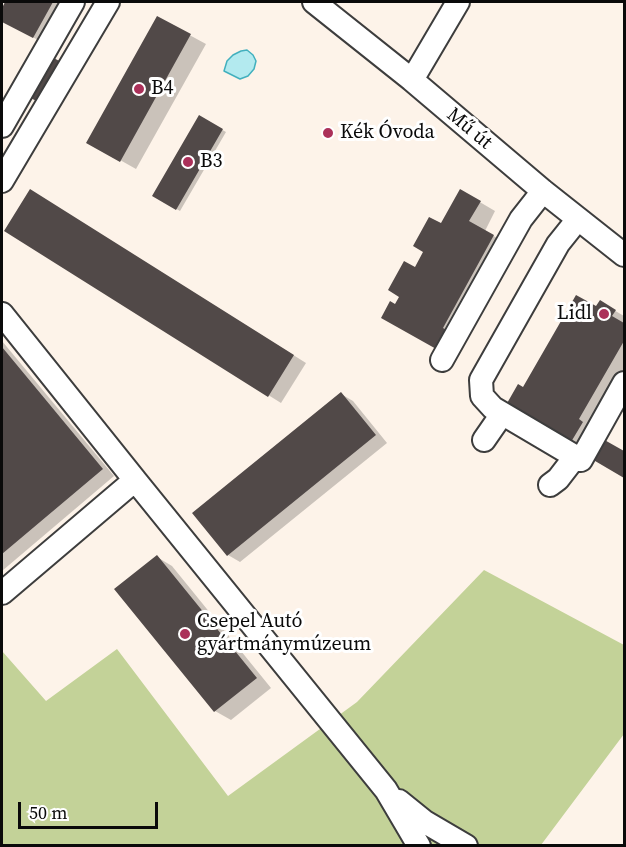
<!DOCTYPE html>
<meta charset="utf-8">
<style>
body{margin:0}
#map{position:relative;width:626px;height:847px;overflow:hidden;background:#fdf3e9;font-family:"Source Serif 4",serif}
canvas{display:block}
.frame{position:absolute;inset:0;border:3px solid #0a0a0a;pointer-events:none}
.scale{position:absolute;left:18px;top:802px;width:140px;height:27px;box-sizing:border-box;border:3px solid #0a0a0a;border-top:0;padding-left:8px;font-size:18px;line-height:21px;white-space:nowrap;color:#0a0a0a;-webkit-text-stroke:4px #fff;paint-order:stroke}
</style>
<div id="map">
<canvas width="626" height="847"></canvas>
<div class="frame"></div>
<div class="scale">50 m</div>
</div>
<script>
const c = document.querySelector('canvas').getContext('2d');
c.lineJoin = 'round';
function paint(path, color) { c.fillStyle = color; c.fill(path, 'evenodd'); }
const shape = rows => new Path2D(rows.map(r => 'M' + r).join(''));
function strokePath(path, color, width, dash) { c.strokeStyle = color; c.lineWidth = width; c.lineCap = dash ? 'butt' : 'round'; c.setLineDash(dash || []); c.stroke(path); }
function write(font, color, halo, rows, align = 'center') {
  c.font = font + ' "Source Serif 4",serif'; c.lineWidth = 6; c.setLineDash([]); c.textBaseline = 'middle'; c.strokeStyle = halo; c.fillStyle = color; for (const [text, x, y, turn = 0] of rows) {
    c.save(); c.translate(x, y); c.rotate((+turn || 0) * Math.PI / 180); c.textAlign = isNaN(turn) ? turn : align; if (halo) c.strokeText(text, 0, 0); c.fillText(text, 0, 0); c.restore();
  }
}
paint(shape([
 [484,570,624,645,624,734,541,845,2,845,2,651,46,701,117,649,228,796,357,702]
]), '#c3d298');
const water = shape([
 [247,50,253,55,256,61,254,69,248,76,240,79,224,71,227,61,233,55,241,51,247,50]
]);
paint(water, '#b3eaef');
strokePath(water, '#42b0be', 1.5);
paint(shape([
 [7,2,68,2,45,44,2,20,2,11],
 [158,18,206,44,136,169,88,142],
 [200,117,226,132,180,211,154,196],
 [461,191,495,211,485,231,509,245,457,338,396,306],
 [43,198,306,363,281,403,6,231],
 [600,302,624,316,624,368,590,427,583,448,508,404,597,308],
 [2,341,114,476,2,571],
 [341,394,353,401,387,443,240,562,228,555],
 [157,557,172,566,271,688,231,720,215,711,117,589]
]), '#0003');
paint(shape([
 [5,2,53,2,33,38,2,22,2,8],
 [157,16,191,34,120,162,86,143],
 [50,56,63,63,40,103,27,96],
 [199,115,223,129,176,210,152,196],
 [30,189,294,355,268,397,4,231],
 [460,189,481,201,469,221,494,235,443,328,448,331,438,350,381,318,390,301,395,304,399,297,388,290,404,261,415,267,423,252,413,246,429,217,441,223],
 [576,295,596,306,600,300,616,310,612,316,624,323,624,341,579,419,583,422,571,442,506,405,518,384,523,387],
 [2,347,103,469,2,554],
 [341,392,376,435,227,556,192,513],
 [601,438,624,451,624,478,590,458],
 [157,555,257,678,214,712,114,589]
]), '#514948');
const minor = shape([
 [314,2,412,80,543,191,624,255],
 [412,80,458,2],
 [2,126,73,2],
 [2,181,108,2],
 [578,219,558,244,481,380,482,396,493,408,581,460,624,383],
 [2,314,135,480,2,593],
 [442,360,521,219,543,191],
 [484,440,502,414],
 [135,480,386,790,419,846],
 [550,485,558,479,575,457],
 [399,801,425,822,466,846]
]);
strokePath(minor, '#3d3d3d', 26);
strokePath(minor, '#fff', 22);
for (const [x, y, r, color] of [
 [139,89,6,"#ab315a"],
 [328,133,6,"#ab315a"],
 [188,162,6,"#ab315a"],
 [604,314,6,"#ab315a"],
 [185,634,6,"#ab315a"]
]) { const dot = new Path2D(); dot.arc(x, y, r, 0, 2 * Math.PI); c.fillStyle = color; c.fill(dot); strokePath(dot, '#fff', 2); }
write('20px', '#0a0a0a', '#fff', [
 ["B4",151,89],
 ["Kék Óvoda",340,133],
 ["B3",200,162],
 ["Lidl",592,314,"right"],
 ["Csepel Autó",197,622],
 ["gyártmánymúzeum",197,645]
], 'left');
write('20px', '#0a0a0a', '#fff', [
 ["Mű út",469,129,40]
]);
</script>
